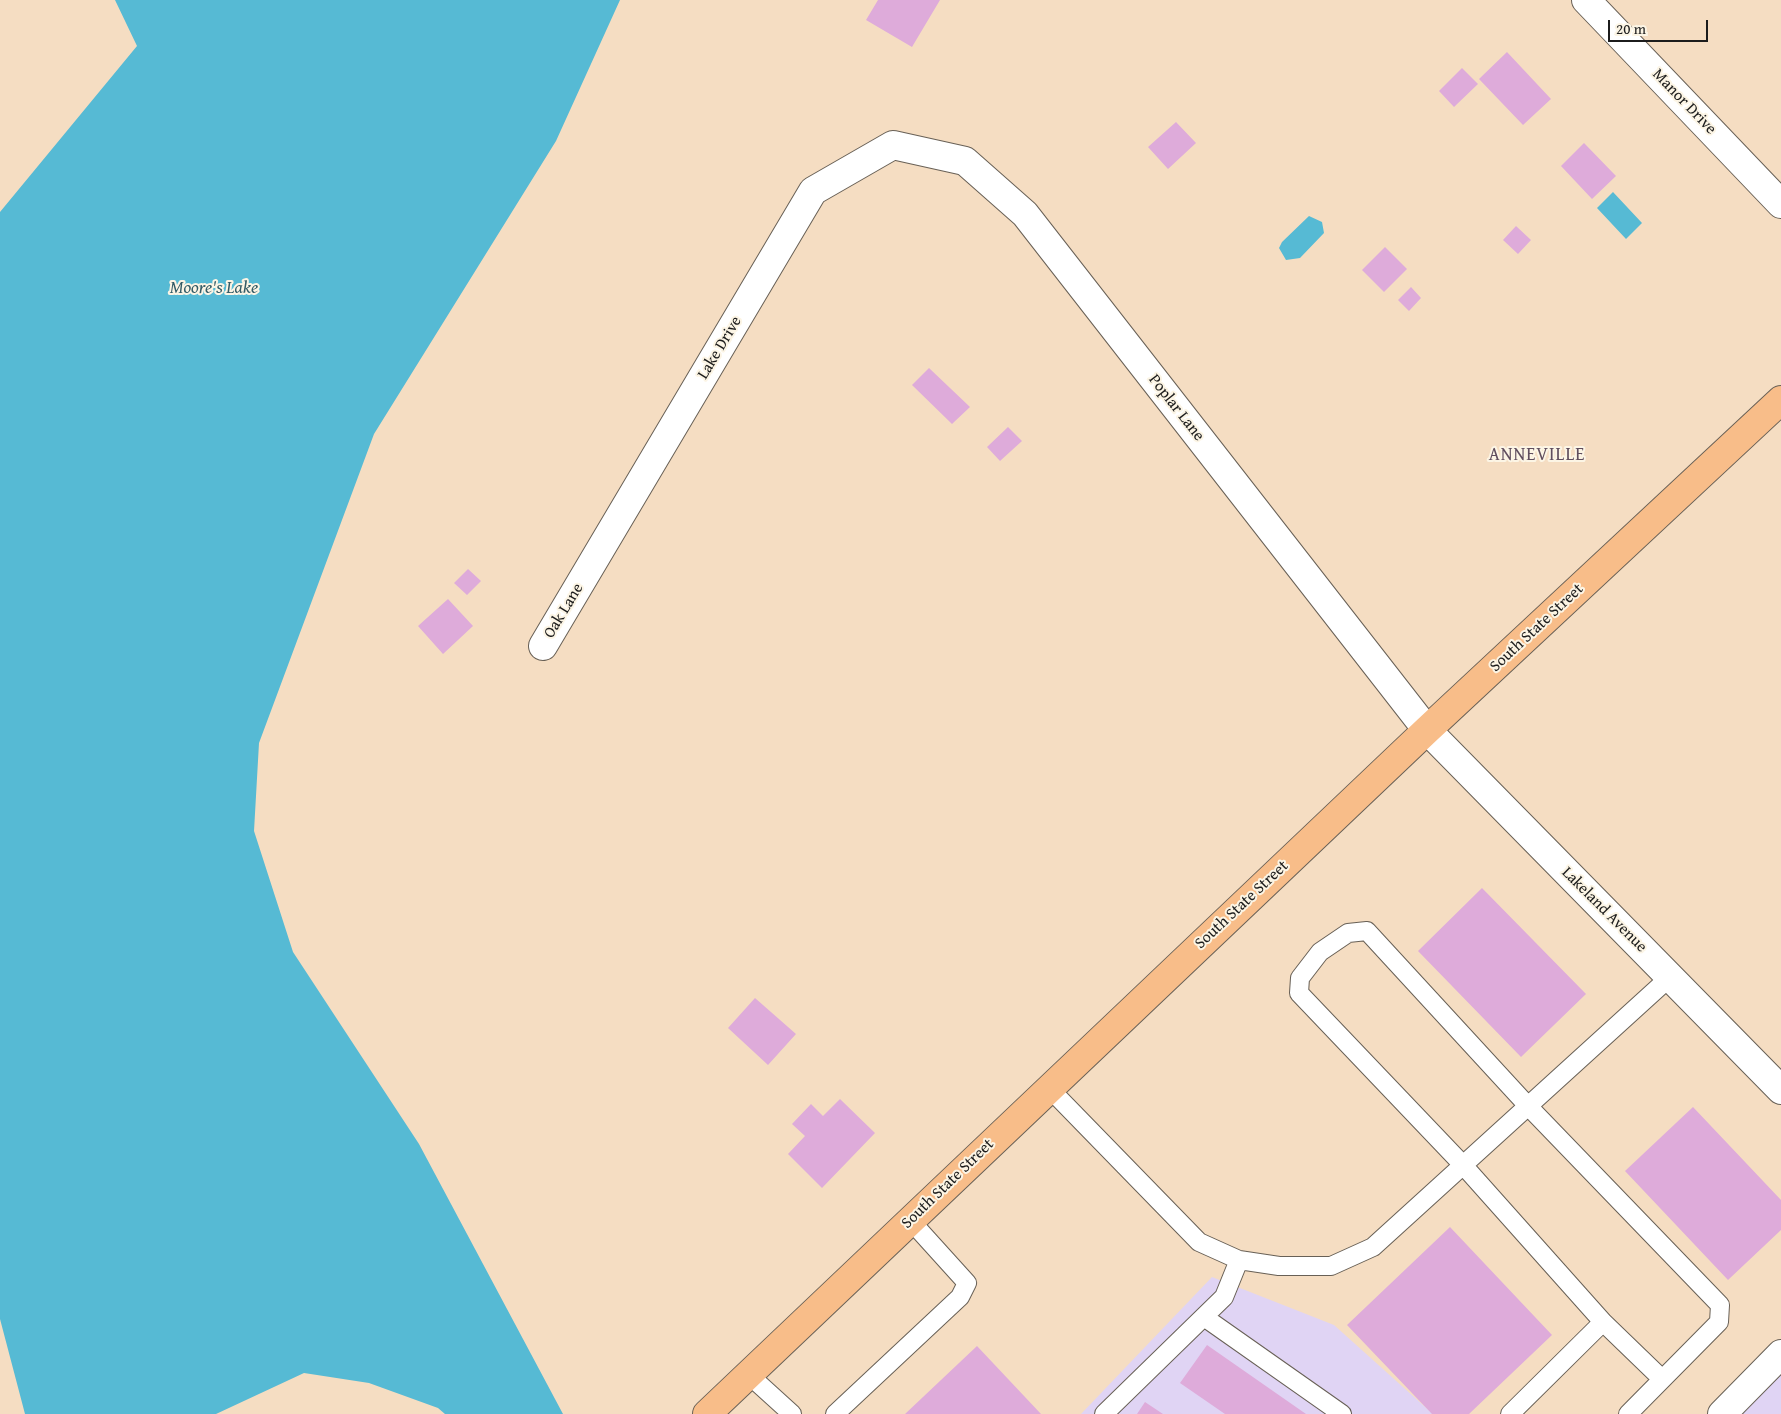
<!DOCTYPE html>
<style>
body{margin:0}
#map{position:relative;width:1781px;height:1414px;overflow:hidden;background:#f5ddc2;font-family:"Gentium Book Plus",serif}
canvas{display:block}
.scale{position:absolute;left:1608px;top:20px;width:100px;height:22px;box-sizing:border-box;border:2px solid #1c1c1c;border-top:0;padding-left:6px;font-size:15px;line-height:18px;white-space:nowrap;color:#1c1c1c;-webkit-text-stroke:4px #fcf5e5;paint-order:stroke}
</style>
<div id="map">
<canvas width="1781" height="1414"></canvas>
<div class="scale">20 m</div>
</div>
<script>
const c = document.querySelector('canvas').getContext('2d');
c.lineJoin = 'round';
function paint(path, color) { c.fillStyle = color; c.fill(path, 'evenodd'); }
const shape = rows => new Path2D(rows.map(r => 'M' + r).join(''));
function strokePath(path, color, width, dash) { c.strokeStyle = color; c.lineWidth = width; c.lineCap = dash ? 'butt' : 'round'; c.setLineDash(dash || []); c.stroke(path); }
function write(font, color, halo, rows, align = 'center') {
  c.font = font + ' "Gentium Book Plus",serif'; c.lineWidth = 4; c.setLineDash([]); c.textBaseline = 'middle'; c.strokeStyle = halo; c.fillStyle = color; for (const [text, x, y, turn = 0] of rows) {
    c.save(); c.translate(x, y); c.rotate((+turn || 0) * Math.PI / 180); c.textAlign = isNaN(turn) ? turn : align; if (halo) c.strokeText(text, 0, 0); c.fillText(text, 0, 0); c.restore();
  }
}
paint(shape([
 [1212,1277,1334,1325,1433,1414,1081,1414],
 [1781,1354,1781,1414,1722,1414]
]), '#e0d4f4');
paint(shape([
 [115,0,620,0,556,141,374,434,259,743,254,831,293,952,419,1144,563,1414,445,1414,438,1408,369,1383,304,1373,216,1414,25,1414,0,1319,0,212,137,46],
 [1613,192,1642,223,1626,239,1597,208],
 [1309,216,1322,222,1324,233,1300,258,1286,260,1279,248,1282,242]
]), '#56bad4');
paint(shape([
 [878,0,940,0,912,47,866,20],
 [1507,52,1551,99,1523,125,1479,79],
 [1462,68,1478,84,1454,107,1439,91],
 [1176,122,1196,143,1168,169,1148,147],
 [1584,143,1616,176,1592,199,1561,166],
 [1516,226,1531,240,1518,254,1503,240],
 [1385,247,1407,269,1384,292,1362,270],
 [1411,287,1421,298,1409,311,1398,300],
 [929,368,970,407,952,424,912,385],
 [1008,427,1022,441,1000,461,987,447],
 [468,569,481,581,467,595,454,583],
 [448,599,473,626,443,654,418,626],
 [1482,888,1586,994,1521,1057,1418,951],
 [755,998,796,1034,768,1065,728,1028],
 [840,1099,875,1133,822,1188,788,1154,805,1136,792,1124,811,1104,823,1116],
 [1693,1107,1781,1200,1781,1230,1728,1280,1625,1171],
 [1450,1227,1552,1335,1469,1414,1432,1414,1347,1325],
 [1207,1345,1306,1414,1225,1414,1180,1383],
 [977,1346,1041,1414,905,1414],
 [1145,1402,1163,1414,1137,1414]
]), '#deabda');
const service = shape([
 [1049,1088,1199,1242,1239,1260,1279,1266,1331,1266,1373,1247,1670,977],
 [1204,1317,1342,1414],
 [748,1374,792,1414],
 [835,1414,960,1297,967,1283,910,1220],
 [1104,1414,1224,1297,1239,1260],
 [1510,1414,1603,1322],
 [1628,1414,1719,1322,1720,1305,1528,1106,1367,931,1348,933,1320,952,1300,978,1299,993,1463,1165,1603,1322,1662,1379]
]);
const minor = shape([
 [1586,0,1781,204],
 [543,646,813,191,893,145,965,161,1025,214,1427,730,1781,1090],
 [1722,1414,1781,1354]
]);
const primary = shape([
 [707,1414,1427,730,1781,400]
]);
strokePath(service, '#686056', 20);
strokePath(minor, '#686056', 30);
strokePath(primary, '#686056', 30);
strokePath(service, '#fff', 18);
strokePath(minor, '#fff', 28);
strokePath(primary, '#f8bd89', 28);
write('16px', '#1c1c1c', '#fcf5e5', [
 ["Manor Drive",1684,102,46],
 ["Lake Drive",720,348,-59],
 ["Poplar Lane",1176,408,52],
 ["Oak Lane",564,611,-59],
 ["South State Street",1537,628,-43],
 ["South State Street",1242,905,-43],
 ["Lakeland Avenue",1604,910,45],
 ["South State Street",948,1184,-44]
]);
write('italic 18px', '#335b66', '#fcf5e5', [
 ["Moore's Lake",214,288]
]);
c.letterSpacing = '1px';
write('18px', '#604e5e', '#fcf5e5', [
 ["ANNEVILLE",1537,455]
]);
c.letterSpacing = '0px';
</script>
